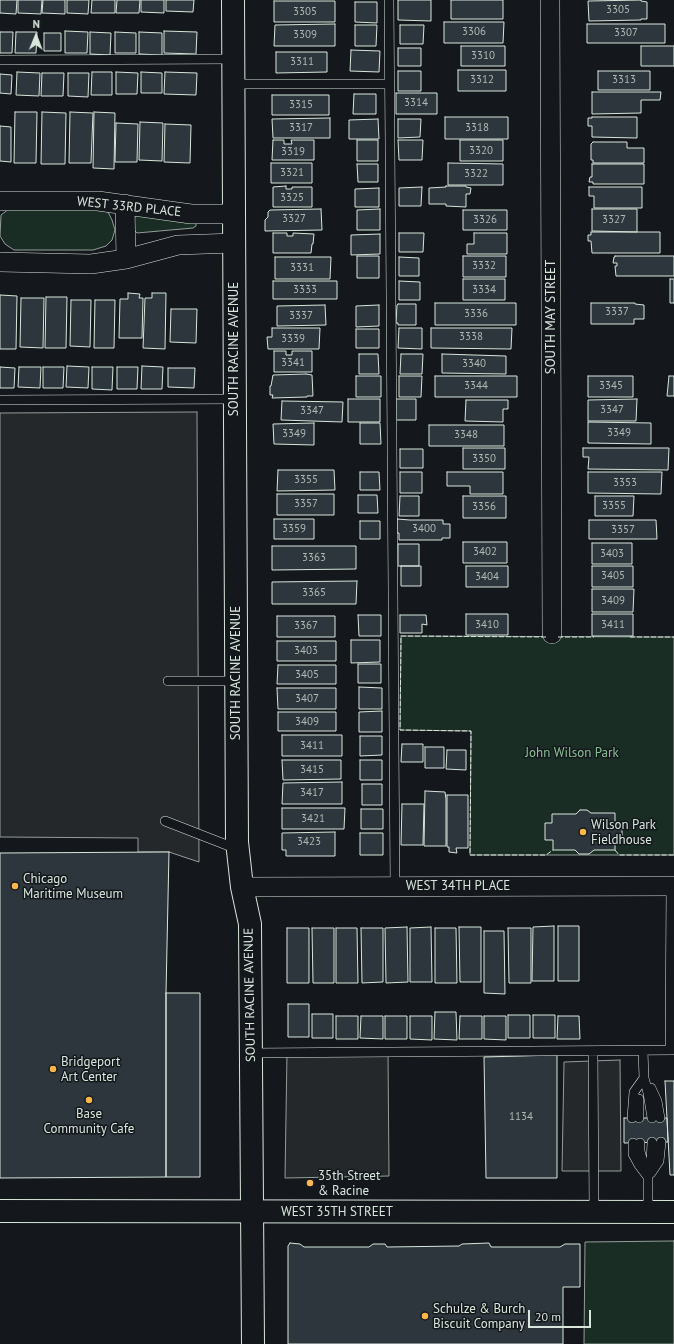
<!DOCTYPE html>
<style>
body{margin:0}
#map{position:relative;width:674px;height:1344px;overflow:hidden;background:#14181c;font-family:"PT Sans",sans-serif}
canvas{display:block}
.north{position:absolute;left:16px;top:16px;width:40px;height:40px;-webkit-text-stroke:3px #14181c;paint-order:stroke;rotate:1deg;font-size:11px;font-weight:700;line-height:16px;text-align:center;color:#d8e6dc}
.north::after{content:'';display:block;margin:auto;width:14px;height:18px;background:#d8e6dc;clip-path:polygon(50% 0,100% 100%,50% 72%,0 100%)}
.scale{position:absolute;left:528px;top:1310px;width:63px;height:18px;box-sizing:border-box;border:2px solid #d8e6dc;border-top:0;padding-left:5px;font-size:12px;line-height:14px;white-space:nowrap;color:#d8e6dc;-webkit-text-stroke:3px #14181c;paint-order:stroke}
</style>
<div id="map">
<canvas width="674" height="1344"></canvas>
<div class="north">N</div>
<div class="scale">20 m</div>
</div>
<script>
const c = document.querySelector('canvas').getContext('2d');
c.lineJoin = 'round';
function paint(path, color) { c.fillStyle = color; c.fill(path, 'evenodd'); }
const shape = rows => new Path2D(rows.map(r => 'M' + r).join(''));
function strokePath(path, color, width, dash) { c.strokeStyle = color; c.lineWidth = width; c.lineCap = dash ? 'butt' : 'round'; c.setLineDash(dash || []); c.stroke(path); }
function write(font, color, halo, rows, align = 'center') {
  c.font = font + ' "PT Sans",sans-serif'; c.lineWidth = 3; c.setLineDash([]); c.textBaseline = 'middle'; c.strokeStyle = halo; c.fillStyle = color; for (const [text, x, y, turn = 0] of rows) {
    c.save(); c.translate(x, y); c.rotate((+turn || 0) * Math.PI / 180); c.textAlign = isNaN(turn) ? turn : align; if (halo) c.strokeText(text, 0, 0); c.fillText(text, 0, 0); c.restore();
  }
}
const green = shape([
 [13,206,101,206,108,212,112,220,115,230,112,240,106,246,93,250,14,250,5,244,0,236,1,215,13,206],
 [135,215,196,223,196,226,193,228,137,233,133,229,135,215],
 [401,636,674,637,674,855,470,855,471,731,400,730,401,636],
 [674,1241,674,1344,584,1344,585,1242,674,1241]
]);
paint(green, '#1a2d24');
strokePath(green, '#939e99', 1);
const parking = shape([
 [197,412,199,862,169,852,138,852,138,838,0,837,0,413,197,412],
 [388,1052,389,1176,285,1178,287,1053,388,1052],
 [620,1060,621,1171,562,1171,564,1062,620,1060]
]);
paint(parking, '#24282b');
strokePath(parking, '#939e99', 1);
const building = shape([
 [0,0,17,0,16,14,0,13,0,0],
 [18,0,42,0,41,14,18,13,18,0],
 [43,0,65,0,65,14,42,13,43,0],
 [67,0,89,0,88,14,67,13,67,0],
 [92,0,115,0,115,13,91,13,92,0],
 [117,0,140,0,139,13,116,13,117,0],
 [141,0,164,0,164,13,141,12,141,0],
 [166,0,194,0,193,12,166,11,166,0],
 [398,0,431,0,431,21,398,20,398,0],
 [451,0,503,0,503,19,451,19,451,0],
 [641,0,641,1,647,2,647,19,641,19,641,20,589,21,588,1,641,0],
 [274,1,335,1,335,22,274,22,274,1],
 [355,2,377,2,377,23,355,22,355,2],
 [444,22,504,22,503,43,444,43,444,22],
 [335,24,335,46,274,46,275,25,335,24],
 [587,24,665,24,665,43,587,43,587,24],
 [355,25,377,25,376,46,355,46,355,25],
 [400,25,424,25,423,44,400,44,400,25],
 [65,31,88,32,87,53,65,53,65,31],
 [164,31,197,32,196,54,164,53,164,31],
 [0,32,13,32,12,53,0,53,0,32],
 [16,32,37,32,36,53,15,53,16,32],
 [90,32,111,33,110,55,90,54,90,32],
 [115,32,136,33,136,53,115,53,115,32],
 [139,32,162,33,162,55,139,54,139,32],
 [44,33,61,33,61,51,44,51,44,33],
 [461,46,505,46,505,66,461,66,461,46],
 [641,46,674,46,674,66,641,66,641,46],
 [398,48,421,48,421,66,398,66,398,48],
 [351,50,380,51,379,72,350,71,351,50],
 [276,52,327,52,327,72,276,73,276,52],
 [458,70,506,70,506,91,458,91,458,70],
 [398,71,421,71,421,91,398,91,398,71],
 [598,71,650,71,650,90,598,90,598,71],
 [17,72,40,73,39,96,16,95,17,72],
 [92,72,112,72,112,95,91,95,92,72],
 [116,72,138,73,137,94,116,94,116,72],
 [141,72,162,73,162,93,141,93,141,72],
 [165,72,197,73,196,95,164,94,165,72],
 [42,73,64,73,63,96,41,96,42,73],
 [68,73,89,73,88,97,68,96,68,73],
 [0,74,12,75,11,94,0,93,0,74],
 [592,92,661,92,660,100,641,100,641,113,592,114,592,92],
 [396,93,437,93,437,114,396,114,396,93],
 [354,94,376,94,376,114,353,114,354,94],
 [272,95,329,95,329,115,272,115,272,95],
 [15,112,37,112,36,163,14,163,15,112],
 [42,112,66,113,65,164,41,164,42,112],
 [70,112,93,113,91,163,69,163,70,112],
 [94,112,115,113,114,169,93,168,94,112],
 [445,117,508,117,508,139,445,139,445,117],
 [592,117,637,117,637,138,592,137,592,126,588,126,588,118,592,118,592,117],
 [330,118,330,138,273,138,272,119,330,118],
 [378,119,379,139,349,139,349,120,378,119],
 [398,119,421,119,420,137,398,138,398,119],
 [140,122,163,123,162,161,139,160,140,122],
 [116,123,138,124,137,162,115,162,116,123],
 [165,124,191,125,190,163,164,162,165,124],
 [0,126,11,127,11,162,0,161,0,126],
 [273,140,284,140,284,144,292,144,291,140,314,140,314,160,272,160,273,140],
 [357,140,378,140,378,161,357,161,357,140],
 [398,140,423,140,422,160,399,160,398,140],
 [460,140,503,140,503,161,460,161,460,140],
 [593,142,627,142,627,148,644,148,644,163,593,163,593,160,591,160,591,144,593,142],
 [271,163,312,163,312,183,271,183,271,163],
 [448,163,503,164,503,185,448,185,448,163],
 [357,164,378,164,378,182,358,182,357,164],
 [592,164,644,164,644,184,593,184,593,182,589,182,590,177,592,177,592,164],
 [286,186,286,189,292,189,292,187,312,187,312,207,273,207,273,187,286,186],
 [446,186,466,186,466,187,471,188,470,194,466,194,466,207,446,206,446,204,429,204,429,188,446,187,446,186],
 [422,187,421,206,399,206,399,188,422,187],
 [589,187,642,187,642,208,594,208,594,196,589,196,589,187],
 [379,188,379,207,355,207,355,189,379,188],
 [321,209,322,230,265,231,265,220,268,217,268,212,270,210,321,209],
 [380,209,380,230,357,230,357,210,380,209],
 [592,209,637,209,637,232,592,231,592,209],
 [463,210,507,210,507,230,463,230,463,210],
 [591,232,660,232,660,253,592,253,591,241,588,241,588,235,591,235,591,232],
 [273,233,287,233,287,236,293,236,293,233,314,234,313,244,312,244,311,253,273,253,273,233],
 [399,233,424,233,423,252,399,252,399,233],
 [474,233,507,233,507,254,467,254,467,244,474,244,474,233],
 [380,234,380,254,351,255,351,235,380,234],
 [357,256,379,256,379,278,357,278,357,256],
 [463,256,506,256,506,277,463,277,463,256],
 [615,256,674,256,674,276,616,276,615,266,617,266,617,263,613,263,614,257,615,257,615,256],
 [275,257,331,257,330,279,275,279,275,257],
 [399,257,419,258,419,276,399,276,399,257],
 [463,279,505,279,505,300,463,300,463,279],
 [670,279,674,279,674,303,670,303,670,279],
 [273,281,337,281,337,299,273,299,273,281],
 [399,281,420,282,420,300,399,300,399,281],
 [128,293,140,294,139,298,143,298,142,338,119,338,120,299,128,299,128,293],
 [152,293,166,293,165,349,143,348,145,298,152,298,152,293],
 [0,295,17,296,16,349,0,349,0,295],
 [46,297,67,297,66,348,45,348,46,297],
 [21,298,44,298,43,348,20,347,21,298],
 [71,300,91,300,90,347,70,346,71,300],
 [95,300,115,300,114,348,94,348,95,300],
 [435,303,516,303,516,325,435,325,435,303],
 [591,303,635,303,635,304,644,305,644,319,634,319,634,324,591,324,591,303],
 [398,304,416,304,416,325,398,325,398,323,396,323,397,305,398,304],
 [325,305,326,325,277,326,277,306,325,305],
 [379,305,379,326,356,327,356,306,379,305],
 [171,309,197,309,196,343,170,342,171,309],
 [272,328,320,328,319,349,268,349,267,337,272,337,272,328],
 [399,328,422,328,422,349,398,348,399,328],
 [431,328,512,328,511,349,431,348,431,328],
 [356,329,379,329,379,348,356,348,356,329],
 [274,351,286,351,286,355,292,355,292,351,312,351,312,372,274,372,274,351],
 [359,354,378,354,379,374,359,374,359,354],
 [401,354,423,354,422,374,400,374,401,354],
 [442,354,506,356,506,374,442,373,442,354],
 [67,366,89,367,88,388,66,387,67,366],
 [142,366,163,367,162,389,141,389,142,366],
 [0,367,15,368,14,388,0,388,0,367],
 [19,367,41,367,40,388,18,387,19,367],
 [43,367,64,367,63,388,43,388,43,367],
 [92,367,113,367,112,390,92,389,92,367],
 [117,367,138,367,137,389,117,389,117,367],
 [168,368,195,368,194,388,168,387,168,368],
 [306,374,312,375,313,396,307,396,307,397,272,398,273,395,270,395,270,386,271,386,273,375,306,374],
 [356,376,381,376,381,397,356,397,356,376],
 [399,376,422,376,421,397,399,397,399,376],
 [435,376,517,376,517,397,435,397,435,376],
 [588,376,633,376,633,397,588,397,588,376],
 [669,376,674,376,674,396,667,396,669,376],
 [348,399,380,399,380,422,348,422,348,399],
 [396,399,416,399,416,420,396,420,396,399],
 [637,399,636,421,588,421,588,400,637,399],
 [466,400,508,400,508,409,503,409,503,422,465,421,466,400],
 [282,401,343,402,342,422,281,420,282,401],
 [588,422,651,423,651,444,588,443,588,422],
 [314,423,314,445,274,444,273,424,314,423],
 [360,423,380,423,381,444,360,444,360,423],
 [429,425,504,425,504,446,429,446,429,425],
 [463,448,505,448,505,469,463,469,463,448],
 [583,448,669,448,668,470,588,469,589,457,583,457,583,448],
 [400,449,423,449,423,468,400,468,400,449],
 [278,470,334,470,335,490,277,491,278,470],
 [360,472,379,472,380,490,360,490,360,472],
 [400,472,422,472,422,493,400,493,400,472],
 [447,472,503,472,503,494,470,494,470,486,447,486,447,472],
 [588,472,662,472,661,494,588,493,588,472],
 [277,494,334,494,334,515,277,515,277,494],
 [358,495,377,495,378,513,358,513,358,495],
 [400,496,419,496,419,516,399,516,400,496],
 [463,496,506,496,506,518,463,518,463,496],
 [595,496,634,496,633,516,595,516,595,496],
 [274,519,314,519,314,539,274,539,274,519],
 [397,519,410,520,443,520,443,524,450,524,450,538,442,538,442,540,399,540,399,533,397,533,397,519],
 [589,520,656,520,657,539,589,539,589,520],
 [360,521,380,521,380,539,360,539,360,521],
 [463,542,507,542,507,563,463,563,463,542],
 [592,543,632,543,632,564,592,564,592,543],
 [398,544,419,544,419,566,398,566,398,544],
 [272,546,356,546,356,569,272,570,272,546],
 [401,566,421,566,421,586,401,586,401,566],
 [466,566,508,566,508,587,466,587,466,566],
 [592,566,633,566,633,587,592,587,592,566],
 [357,581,356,604,272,604,272,582,357,581],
 [592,589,634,589,633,612,592,612,592,589],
 [466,614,508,614,508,635,466,635,466,614],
 [592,614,633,614,633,636,592,636,592,614],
 [358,615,381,615,381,636,359,636,358,615],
 [400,615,426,615,427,625,422,624,422,633,400,633,400,615],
 [277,616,335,616,335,637,277,637,277,616],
 [351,640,380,640,380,662,351,663,351,640],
 [277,641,336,641,336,661,277,661,277,641],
 [358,664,381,664,381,683,358,683,358,664],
 [278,665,336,665,336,684,277,684,278,665],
 [359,687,382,688,382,709,359,709,359,687],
 [277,688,336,688,336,709,278,709,277,688],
 [382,711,382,732,359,732,359,712,382,711],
 [278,712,336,712,336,731,278,731,278,712],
 [282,735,342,735,342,756,282,756,282,735],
 [360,736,382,736,382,755,360,756,360,736],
 [402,744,423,744,423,762,401,762,402,744],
 [425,747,444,747,444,768,425,768,425,747],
 [447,750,466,750,466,770,446,769,447,750],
 [282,760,341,760,341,779,283,780,282,760],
 [360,760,382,760,382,780,360,780,360,760],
 [342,782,342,804,282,804,283,783,342,782],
 [362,784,382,784,382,805,362,805,362,784],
 [425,791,445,792,446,799,446,846,424,846,425,791],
 [447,795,468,795,468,848,456,848,457,853,449,852,449,847,447,847,447,795],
 [402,804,424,804,423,845,401,845,402,804],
 [282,808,345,808,344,829,282,829,282,808],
 [361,809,383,809,383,829,361,829,361,809],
 [580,810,587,810,591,813,615,813,615,824,622,824,622,841,615,841,615,850,594,850,589,854,579,854,575,850,553,850,553,840,545,840,545,823,552,823,552,814,576,814,580,810],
 [335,832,335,856,286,856,286,850,282,850,282,833,335,832],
 [360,833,383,833,383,855,360,855,360,833],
 [169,852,166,993,166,1177,0,1178,0,853,169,852],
 [554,926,554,981,532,981,533,927,554,926],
 [558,926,579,926,579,981,558,981,558,926],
 [407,927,408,982,386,983,385,928,407,927],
 [431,927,432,982,410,982,410,928,431,927],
 [459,927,481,927,481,982,460,982,459,927],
 [287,928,309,928,309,983,287,983,287,928],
 [312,928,334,928,334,983,313,983,312,928],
 [336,928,357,928,358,983,336,983,336,928],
 [361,928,383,928,383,982,362,983,361,928],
 [435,928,456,928,457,983,435,983,435,928],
 [508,928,531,928,531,983,509,983,508,928],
 [484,931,504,931,505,994,484,993,484,931],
 [166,993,200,993,200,1177,166,1177,166,993],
 [288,1004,309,1004,309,1037,288,1037,288,1004],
 [435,1012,456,1012,457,1040,434,1039,435,1012],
 [312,1014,333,1014,333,1038,312,1038,312,1014],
 [508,1015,530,1015,530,1038,508,1038,508,1015],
 [533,1015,555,1015,555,1038,533,1038,533,1015],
 [336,1016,358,1016,358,1039,336,1039,336,1016],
 [361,1016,383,1016,383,1039,360,1038,361,1016],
 [385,1016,407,1016,407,1039,385,1039,385,1016],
 [410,1016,432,1016,432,1040,410,1039,410,1016],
 [460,1016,482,1016,482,1039,459,1039,460,1016],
 [484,1016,506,1016,506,1040,484,1039,484,1016],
 [558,1016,579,1016,580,1039,557,1039,558,1016],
 [557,1055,557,1178,486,1178,484,1057,557,1055],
 [665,1081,674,1081,674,1175,670,1175,665,1081],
 [624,1118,667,1118,668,1142,624,1143,624,1118],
 [290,1243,300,1244,304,1247,369,1247,373,1244,385,1244,387,1247,459,1246,462,1244,489,1243,491,1247,560,1247,565,1244,580,1244,580,1287,563,1287,563,1344,288,1344,288,1246,290,1243]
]);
paint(building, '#2c363c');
strokePath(building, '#d8e6dc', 1);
const service = shape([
 [389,0,395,886],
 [0,60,233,59],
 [233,84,390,84],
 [0,400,234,399],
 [168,681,236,681],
 [165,821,237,849],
 [670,1050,671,886],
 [643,1051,644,1078,648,1093,652,1118],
 [593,1052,594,1212],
 [251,1053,674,1050],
 [651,1088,657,1101,660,1118],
 [632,1118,634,1092,644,1078],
 [639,1118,639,1099],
 [633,1143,633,1154,639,1165,648,1177],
 [640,1143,640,1151,644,1166],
 [651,1173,659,1161,661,1142],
 [648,1212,648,1177,651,1163,652,1142]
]);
const minor = shape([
 [550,0,552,634],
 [0,201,98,201,191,214,234,214],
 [125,204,126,259],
 [0,262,91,264,126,259,178,245,234,243],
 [242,887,674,886]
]);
const tertiary = shape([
 [233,0,237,842,242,887,250,924,253,1344]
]);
const secondary = shape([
 [0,1211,674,1212]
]);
strokePath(service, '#d8e6dc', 10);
strokePath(minor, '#d8e6dc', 20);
strokePath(tertiary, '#d8e6dc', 24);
strokePath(secondary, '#d8e6dc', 24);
strokePath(service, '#14181c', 9);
strokePath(minor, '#14181c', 19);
strokePath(tertiary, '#14181c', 22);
strokePath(secondary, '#14181c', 22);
strokePath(shape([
 [546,637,401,636,400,730,471,731,470,855,546,855,553,850],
 [558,637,594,637],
 [630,637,674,637],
 [615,850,619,855,674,855]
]), '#d8e6dc', 1, [5, 2]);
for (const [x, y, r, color] of [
 [583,832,4,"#ffb74d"],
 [15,886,4,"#ffb74d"],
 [53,1069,4,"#ffb74d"],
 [89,1100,4,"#ffb74d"],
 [310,1183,4,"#ffb74d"],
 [425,1316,4,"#ffb74d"]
]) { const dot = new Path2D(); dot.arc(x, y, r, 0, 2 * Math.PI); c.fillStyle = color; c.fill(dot); strokePath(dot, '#14181c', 1.5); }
write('11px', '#adbab4', null, [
 ["3305",618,10],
 ["3305",305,12],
 ["3306",474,32],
 ["3307",626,33],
 ["3309",305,35],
 ["3310",483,56],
 ["3311",302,62],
 ["3312",482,80],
 ["3313",624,80],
 ["3314",416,103],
 ["3315",301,105],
 ["3317",301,128],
 ["3318",477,128],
 ["3320",481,151],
 ["3319",293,152],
 ["3321",292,173],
 ["3322",476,174],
 ["3325",292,198],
 ["3327",294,219],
 ["3326",485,220],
 ["3327",614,220],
 ["3332",484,266],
 ["3331",302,268],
 ["3333",305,290],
 ["3334",484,290],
 ["3337",617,312],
 ["3336",476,314],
 ["3337",301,316],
 ["3338",471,337],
 ["3339",293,339],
 ["3341",293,363],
 ["3340",474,364],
 ["3344",476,386],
 ["3345",611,386],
 ["3347",612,410],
 ["3347",312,411],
 ["3349",619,433],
 ["3349",294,434],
 ["3348",466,435],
 ["3350",484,459],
 ["3355",306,480],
 ["3353",625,483],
 ["3357",306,504],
 ["3355",614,506],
 ["3356",484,507],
 ["3359",294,529],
 ["3400",424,529],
 ["3357",623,530],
 ["3402",485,552],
 ["3403",612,554],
 ["3363",314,558],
 ["3405",613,576],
 ["3404",487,577],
 ["3365",314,593],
 ["3409",613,601],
 ["3410",487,625],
 ["3411",613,625],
 ["3367",306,626],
 ["3403",306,651],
 ["3405",307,675],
 ["3407",307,699],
 ["3409",307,722],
 ["3411",312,746],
 ["3415",312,770],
 ["3417",312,793],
 ["3421",313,819],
 ["3423",309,842],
 ["1134",521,1117]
]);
write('13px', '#d8e6dc', '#14181c', [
 ["WEST 33RD PLACE",129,207,6],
 ["SOUTH MAY STREET",551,317,-90],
 ["SOUTH RACINE AVENUE",234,349,-90],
 ["SOUTH RACINE AVENUE",236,673,-90],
 ["WEST 34TH PLACE",458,886],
 ["SOUTH RACINE AVENUE",250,995,-91],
 ["WEST 35TH STREET",337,1212]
]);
write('13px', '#8ac095', '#14181c', [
 ["John Wilson Park",572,753]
]);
write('13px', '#d8e6dc', '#14181c', [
 ["Wilson Park",591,825],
 ["Fieldhouse",591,840],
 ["Chicago",23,879],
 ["Maritime Museum",23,894],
 ["Bridgeport",61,1062],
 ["Art Center",61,1077],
 ["Base",89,1114,"center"],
 ["Community Cafe",89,1129,"center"],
 ["35th Street",318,1176],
 ["& Racine",318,1191],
 ["Schulze & Burch",433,1309],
 ["Biscuit Company",433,1324]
], 'left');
</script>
